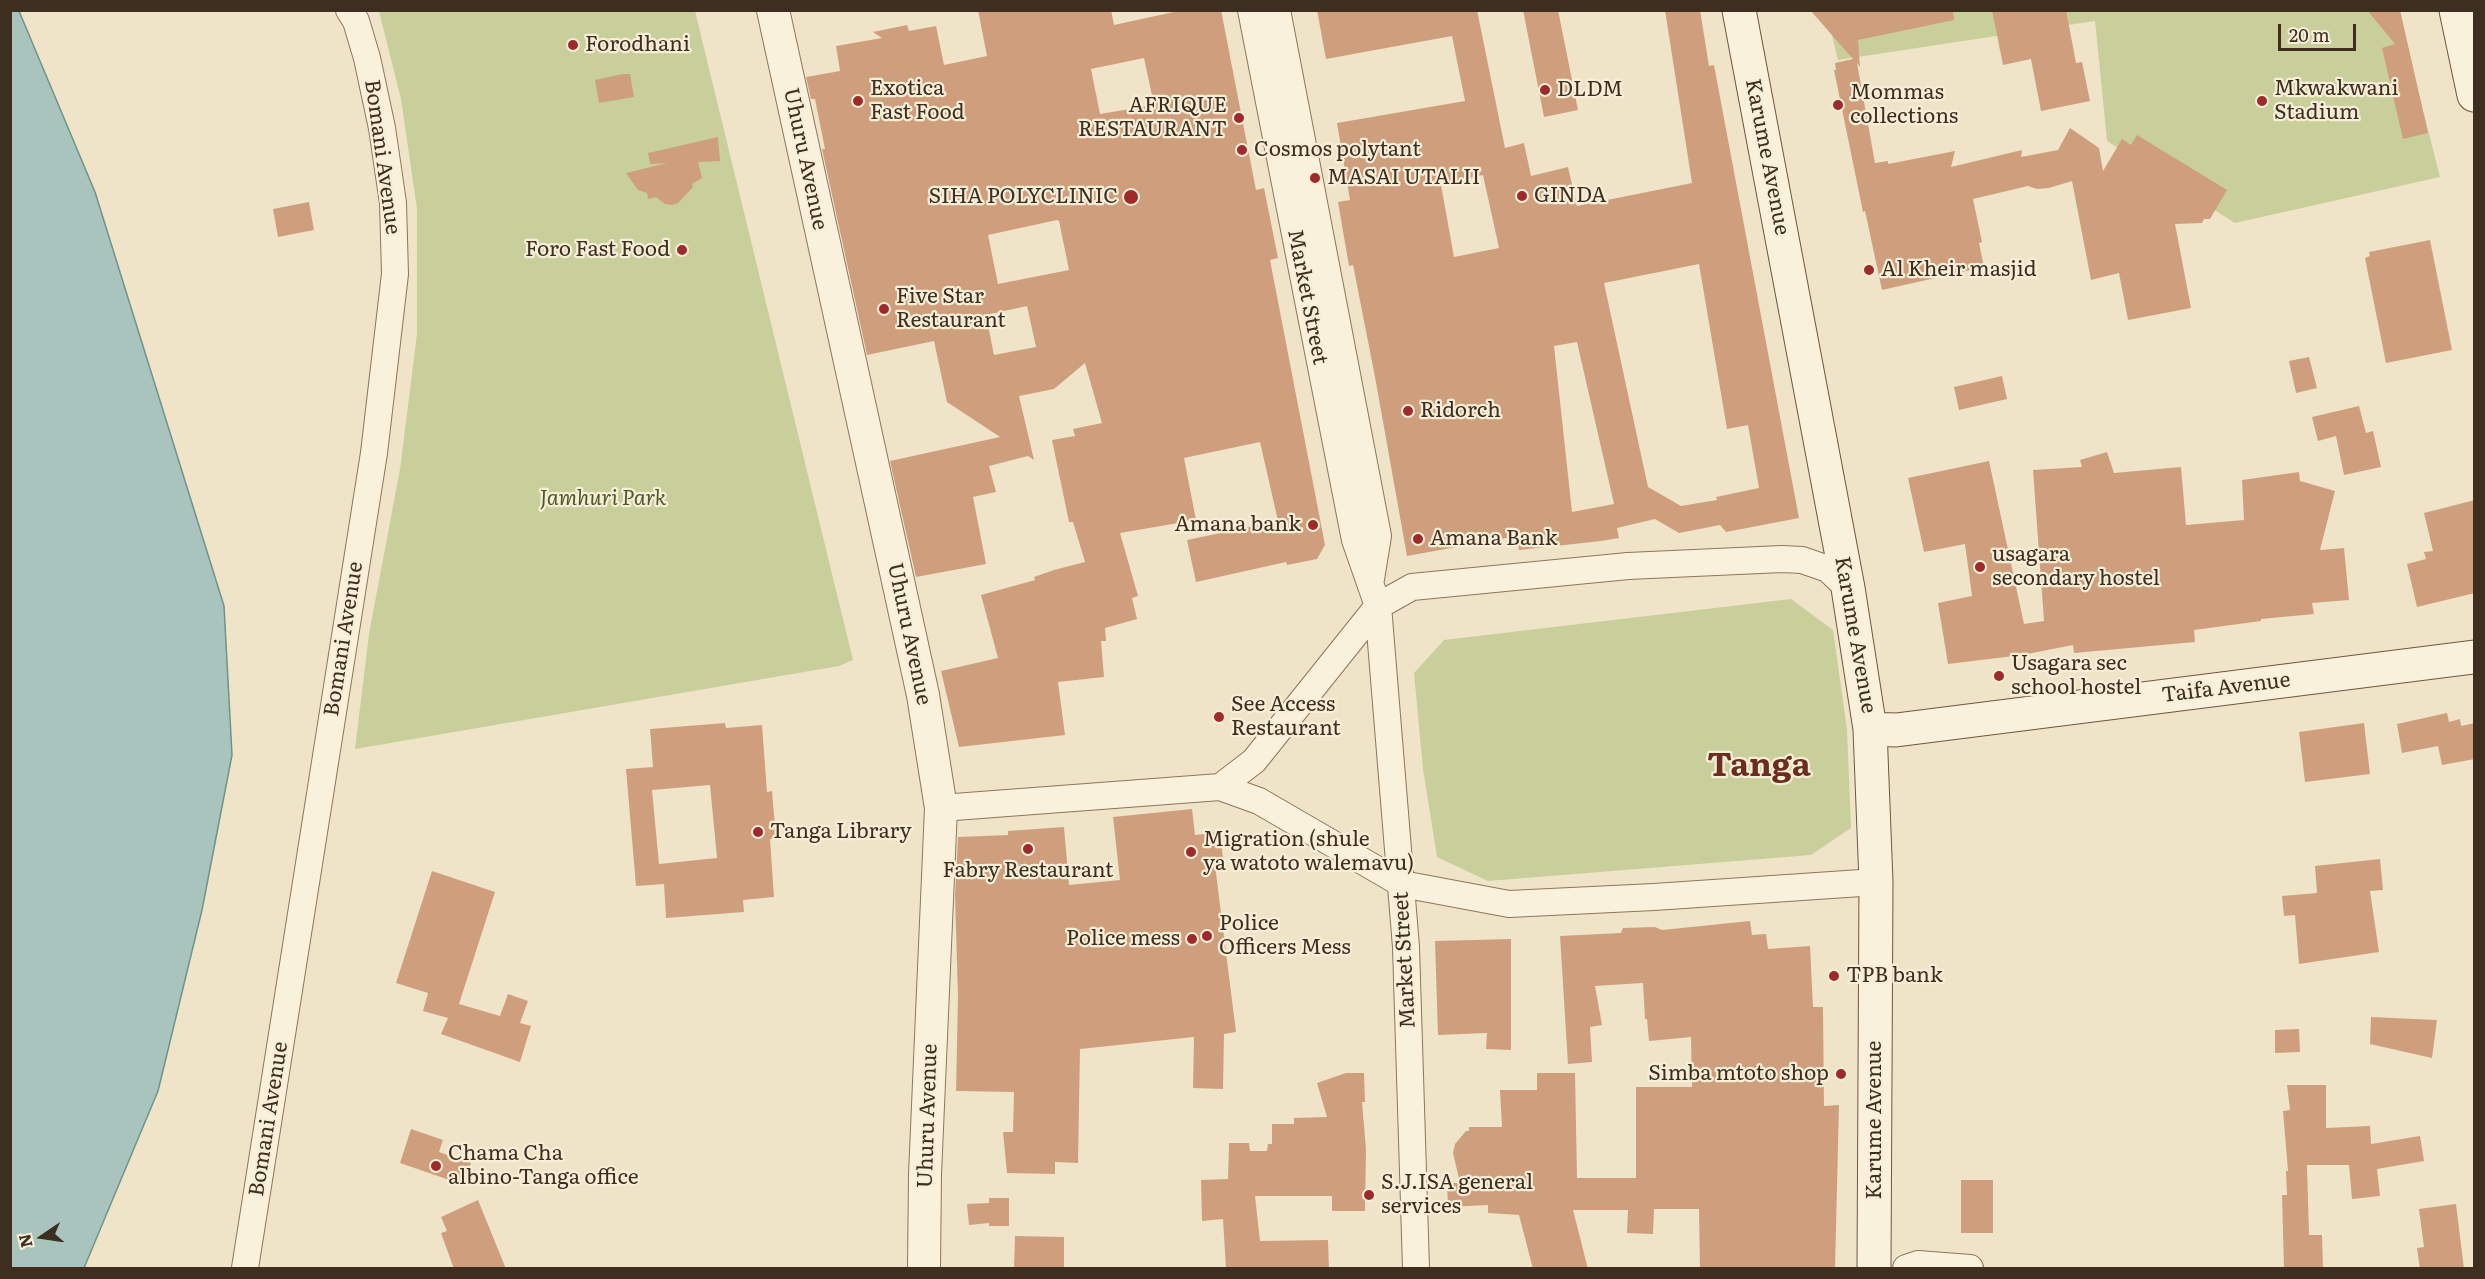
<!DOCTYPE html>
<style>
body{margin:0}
#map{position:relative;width:2485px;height:1279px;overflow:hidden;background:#f0e4c8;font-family:Literata,serif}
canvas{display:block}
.frame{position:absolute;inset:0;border:12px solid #3d2e20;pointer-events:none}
.north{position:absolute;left:12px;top:1207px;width:60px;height:60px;-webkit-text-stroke:4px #f7eed8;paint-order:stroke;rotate:257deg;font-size:16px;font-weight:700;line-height:24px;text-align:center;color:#3d2e20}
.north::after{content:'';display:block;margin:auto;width:21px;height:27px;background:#3d2e20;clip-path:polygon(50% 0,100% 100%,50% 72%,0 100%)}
.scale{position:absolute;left:2278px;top:24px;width:78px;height:27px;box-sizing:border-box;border:3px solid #3d2e20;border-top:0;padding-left:8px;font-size:18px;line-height:21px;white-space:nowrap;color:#3d2e20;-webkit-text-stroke:4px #f7eed8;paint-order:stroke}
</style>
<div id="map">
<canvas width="2485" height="1279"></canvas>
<div class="frame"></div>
<div class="north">N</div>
<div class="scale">20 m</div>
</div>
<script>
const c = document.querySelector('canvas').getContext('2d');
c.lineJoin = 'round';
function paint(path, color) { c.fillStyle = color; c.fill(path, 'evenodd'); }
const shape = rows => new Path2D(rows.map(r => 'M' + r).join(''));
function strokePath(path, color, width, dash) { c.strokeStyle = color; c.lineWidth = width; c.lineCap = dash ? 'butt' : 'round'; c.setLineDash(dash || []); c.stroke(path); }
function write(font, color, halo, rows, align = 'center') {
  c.font = font + ' Literata,serif'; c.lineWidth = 4.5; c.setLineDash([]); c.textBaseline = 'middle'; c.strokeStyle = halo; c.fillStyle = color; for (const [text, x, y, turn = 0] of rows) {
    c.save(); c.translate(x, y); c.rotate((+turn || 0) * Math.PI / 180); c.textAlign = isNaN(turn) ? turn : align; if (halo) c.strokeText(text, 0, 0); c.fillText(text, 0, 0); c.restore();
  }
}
paint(shape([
 [379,11,695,11,853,660,839,666,355,749,369,634,400,469,417,334,417,209,401,99],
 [1812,11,2398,11,2440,177,2235,223,2107,141,2095,21,1838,60,1832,35],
 [1791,599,1833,630,1847,729,1851,828,1811,855,1488,881,1437,857,1423,769,1414,673,1444,640]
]), '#c9cf9b');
const water = shape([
 [10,11,19,11,95,192,224,606,232,755,202,910,158,1091,84,1268,11,1268,10,11]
]);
paint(water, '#a9c4bc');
strokePath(water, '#6f938a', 1.5);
paint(shape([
 [978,10,1111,10,1114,25,1183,10,1221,10,1256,190,1264,188,1278,258,1270,260,1325,545,1317,559,1287,565,1286,562,1196,582,1187,540,1278,521,1260,442,1184,458,1196,520,1120,533,1138,596,1132,598,1137,619,1105,628,1106,641,1101,641,1104,677,1058,682,1065,735,959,747,941,671,998,658,981,595,1035,580,1034,577,1054,570,1085,562,1073,522,1069,522,1052,440,1075,436,1073,429,1102,423,1085,363,1054,389,1019,396,1034,460,1028,456,989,466,996,492,973,497,986,564,916,577,890,461,1000,437,947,402,934,341,867,355,822,149,825,149,815,99,811,99,806,77,840,71,836,46,882,38,873,32,907,25,909,31,936,26,944,65,987,56],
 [1144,58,1154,105,1100,114,1091,69],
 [1057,220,1059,221,1069,270,998,284,988,235],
 [1027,306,1036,347,994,355,986,315],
 [1317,10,1477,10,1505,148,1524,143,1531,176,1568,167,1577,206,1692,183,1665,10,1700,10,1709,66,1714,65,1799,518,1726,532,1720,525,1679,533,1655,519,1617,528,1619,538,1601,541,1519,550,1517,536,1407,556,1375,377,1353,265,1349,266,1338,202,1350,200,1337,123,1465,101,1452,36,1326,59],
 [1483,175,1499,248,1454,257,1441,185],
 [1699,264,1727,429,1748,425,1759,488,1716,497,1717,500,1681,506,1648,487,1604,283],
 [1577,342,1614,504,1572,512,1554,346],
 [1523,10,1558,10,1578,110,1544,117],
 [1810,10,1953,10,1954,20,1858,40,1860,67,1857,63,1875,163,1888,161,1888,164,1955,151,1951,167,2022,150,2021,157,2058,150,2070,128,2099,148,2103,171,2122,139,2131,145,2137,135,2227,190,2210,219,2204,219,2202,223,2175,224,2191,308,2128,320,2119,273,2091,280,2072,181,2049,188,2037,189,2028,186,1973,199,1982,242,1979,243,1984,267,1882,290,1865,211,1863,212,1834,70,1836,70,1835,63,1853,59],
 [1992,10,2066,10,2076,63,2082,62,2090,101,2041,111,2031,59,2003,65],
 [2367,10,2400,10,2428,133,2403,139,2382,48,2395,44],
 [623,74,630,74,634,97,599,103,595,80],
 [718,137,720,161,698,162,702,178,692,184,693,187,678,203,672,205,665,204,656,197,648,199,647,193,638,190,626,173,667,163,650,164,648,153],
 [309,202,314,230,278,237,273,209],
 [2430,240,2452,350,2386,363,2365,258,2370,256,2369,252],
 [2309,357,2317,388,2296,393,2289,361],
 [2002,376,2007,399,1959,410,1954,387],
 [2359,406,2366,433,2373,431,2381,467,2344,475,2336,436,2318,441,2312,417],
 [2107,452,2114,473,2181,467,2186,525,2244,520,2242,480,2299,472,2300,481,2335,491,2320,550,2344,548,2349,600,2312,603,2314,614,2261,619,2261,621,2194,630,2195,642,2074,653,2073,645,2022,655,1948,664,1938,603,1972,596,1965,544,1924,552,1908,478,1989,461,2024,624,2044,621,2033,470,2082,467,2080,460],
 [2475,500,2475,593,2417,607,2407,564,2426,559,2424,552,2433,551,2424,513],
 [2447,713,2449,722,2460,719,2461,726,2475,723,2475,759,2442,765,2438,746,2402,753,2397,724],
 [725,723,726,728,762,725,767,792,772,791,776,838,770,839,774,897,743,900,744,912,666,918,664,884,636,886,626,769,653,767,650,729],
 [710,785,717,858,659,864,652,790],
 [2364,723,2370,774,2305,782,2299,732],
 [1192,809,1195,835,1220,832,1224,868,1217,869,1216,873,1236,1032,1224,1034,1223,1089,1193,1088,1194,1037,1080,1049,1078,1163,1055,1162,1055,1174,1007,1173,1003,1132,1013,1132,1014,1092,956,1091,958,997,955,896,958,837,1008,835,1008,831,1064,827,1069,885,1120,880,1113,817],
 [2380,859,2383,890,2370,891,2379,952,2299,964,2295,915,2284,916,2282,896,2317,893,2315,866],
 [432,871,495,892,459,1004,500,1016,508,994,528,1001,520,1023,531,1026,520,1062,441,1034,448,1018,423,1011,428,993,396,983],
 [1750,921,1752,935,1766,934,1768,949,1810,946,1813,1007,1823,1007,1824,1106,1839,1105,1835,1269,1700,1269,1699,1209,1654,1209,1653,1234,1627,1233,1628,1210,1573,1210,1588,1269,1533,1269,1519,1215,1488,1213,1488,1205,1448,1207,1447,1183,1460,1183,1453,1153,1455,1144,1466,1131,1469,1131,1469,1127,1502,1127,1500,1090,1537,1090,1537,1073,1575,1073,1577,1178,1636,1178,1636,1087,1692,1087,1691,1037,1649,1041,1647,1019,1645,1019,1643,983,1595,986,1602,1025,1590,1027,1592,1062,1568,1064,1560,936,1621,933,1623,928,1655,927,1662,930],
 [1511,939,1511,1050,1486,1049,1487,1033,1438,1035,1435,941],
 [2371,1017,2437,1020,2432,1058,2370,1044],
 [2299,1029,2300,1052,2275,1053,2275,1030],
 [1346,1073,1364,1073,1365,1102,1362,1102,1366,1149,1365,1211,1332,1211,1332,1196,1255,1196,1260,1241,1328,1240,1329,1269,1226,1269,1223,1219,1202,1221,1201,1180,1228,1179,1229,1143,1249,1143,1250,1151,1267,1151,1268,1144,1272,1144,1272,1124,1294,1124,1294,1118,1327,1117,1317,1083],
 [2287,1085,2326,1085,2326,1128,2370,1126,2371,1144,2420,1136,2424,1161,2377,1169,2380,1196,2352,1199,2349,1165,2307,1165,2309,1235,2322,1235,2323,1269,2284,1269,2282,1195,2287,1195,2286,1171,2288,1171,2283,1111,2290,1110],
 [411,1129,443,1140,439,1152,471,1163,464,1185,400,1163],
 [1961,1180,1993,1180,1993,1233,1961,1233],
 [989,1198,1009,1198,1009,1226,989,1226,989,1223,969,1225,967,1204,989,1203],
 [478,1200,506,1269,454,1269,441,1233,447,1231,441,1217],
 [2456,1204,2464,1269,2420,1269,2417,1248,2424,1247,2419,1209],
 [1015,1236,1064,1237,1064,1269,1014,1269]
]), '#cf9f7d');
const minor = shape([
 [1251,10,1355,540,1378,606,1406,947,1416,1268],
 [1277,10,1378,536,1371,579],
 [1220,787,1254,761,1378,606,1412,587,1628,566,1782,559,1802,560,1828,569,1848,588],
 [941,808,1220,787,1259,801,1402,884,1509,904,1654,897,1876,882],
 [245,1268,374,453,395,274,393,203,382,128,367,58,356,21,349,10],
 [1906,1268,1918,1264,1970,1268]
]);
const tertiary = shape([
 [773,10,923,695,941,808,925,1174,924,1268]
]);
const secondary = shape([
 [1739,10,1848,588,1870,729,1876,882,1874,1268],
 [2456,10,2474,95],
 [1870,729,1896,730,2474,657]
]);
strokePath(minor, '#8d765c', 28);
strokePath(tertiary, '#8d765c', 34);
strokePath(secondary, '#6f573f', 35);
strokePath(minor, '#faf1dc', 26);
strokePath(tertiary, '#faf1dc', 32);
strokePath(secondary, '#faf1dc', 33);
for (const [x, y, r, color] of [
 [573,45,6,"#9e2a2b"],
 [1545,90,6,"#9e2a2b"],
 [858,101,6,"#9e2a2b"],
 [2262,101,6,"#9e2a2b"],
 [1838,105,6,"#9e2a2b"],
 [1239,118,6,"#9e2a2b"],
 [1242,150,6,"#9e2a2b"],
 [1315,178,6,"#9e2a2b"],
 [1522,196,6,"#9e2a2b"],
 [1131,197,8,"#9e2a2b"],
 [682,250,6,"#9e2a2b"],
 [1869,270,6,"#9e2a2b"],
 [884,309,6,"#9e2a2b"],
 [1408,411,6,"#9e2a2b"],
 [1313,525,6,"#9e2a2b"],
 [1418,539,6,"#9e2a2b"],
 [1980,567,6,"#9e2a2b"],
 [1999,676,6,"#9e2a2b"],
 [1219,717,6,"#9e2a2b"],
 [758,832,6,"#9e2a2b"],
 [1028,849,6,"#9e2a2b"],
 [1191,852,6,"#9e2a2b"],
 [1207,936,6,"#9e2a2b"],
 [1192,939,6,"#9e2a2b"],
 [1834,976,6,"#9e2a2b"],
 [1841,1074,6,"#9e2a2b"],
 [436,1166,6,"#9e2a2b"],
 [1369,1195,6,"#9e2a2b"]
]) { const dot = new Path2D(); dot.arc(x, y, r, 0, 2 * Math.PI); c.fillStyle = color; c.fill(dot); strokePath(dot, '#f7eed8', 2); }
write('21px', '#3d2e20', '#f7eed8', [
 ["Forodhani",585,45],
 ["Exotica",870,89],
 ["Fast Food",870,113],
 ["Mkwakwani",2274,89],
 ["Stadium",2274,113],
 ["DLDM",1557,90],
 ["Mommas",1850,93],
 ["collections",1850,117],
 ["AFRIQUE",1227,106,"right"],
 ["RESTAURANT",1227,130,"right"],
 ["Cosmos polytant",1254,150],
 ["MASAI UTALII",1327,178],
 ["GINDA",1534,196],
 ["SIHA POLYCLINIC",1118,197,"right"],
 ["Foro Fast Food",670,250,"right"],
 ["Al Kheir masjid",1881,270],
 ["Five Star",896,297],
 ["Restaurant",896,321],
 ["Ridorch",1420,411],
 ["Amana bank",1301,525,"right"],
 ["Amana Bank",1430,539],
 ["usagara",1992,555],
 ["secondary hostel",1992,579],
 ["Usagara sec",2011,664],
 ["school hostel",2011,688],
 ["See Access",1231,705],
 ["Restaurant",1231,729],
 ["Tanga Library",770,832],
 ["Migration (shule",1203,840],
 ["ya watoto walemavu)",1203,864],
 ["Fabry Restaurant",1028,871,"center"],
 ["Police",1219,924],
 ["Officers Mess",1219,948],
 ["Police mess",1180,939,"right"],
 ["TPB bank",1846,976],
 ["Simba mtoto shop",1829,1074,"right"],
 ["Chama Cha",448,1154],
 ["albino-Tanga office",448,1178],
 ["S.J.ISA general",1381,1183],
 ["services",1381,1207]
], 'left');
write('21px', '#3d2e20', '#f7eed8', [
 ["Bomani Avenue",382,157,82],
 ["Karume Avenue",1767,157,79],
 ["Uhuru Avenue",805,159,78],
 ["Market Street",1307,297,79],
 ["Uhuru Avenue",909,634,78],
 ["Karume Avenue",1855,635,80],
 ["Bomani Avenue",344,639,-81],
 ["Taifa Avenue",2226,688,-7],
 ["Market Street",1405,960,-93],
 ["Uhuru Avenue",928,1116,-88],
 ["Bomani Avenue",269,1119,-81],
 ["Karume Avenue",1875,1120,-90]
]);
write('italic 21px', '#4d5a26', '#f7eed8', [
 ["Jamhuri Park",603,499]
]);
write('bold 33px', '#6b2e1e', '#f7eed8', [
 ["Tanga",1759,766]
]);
</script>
